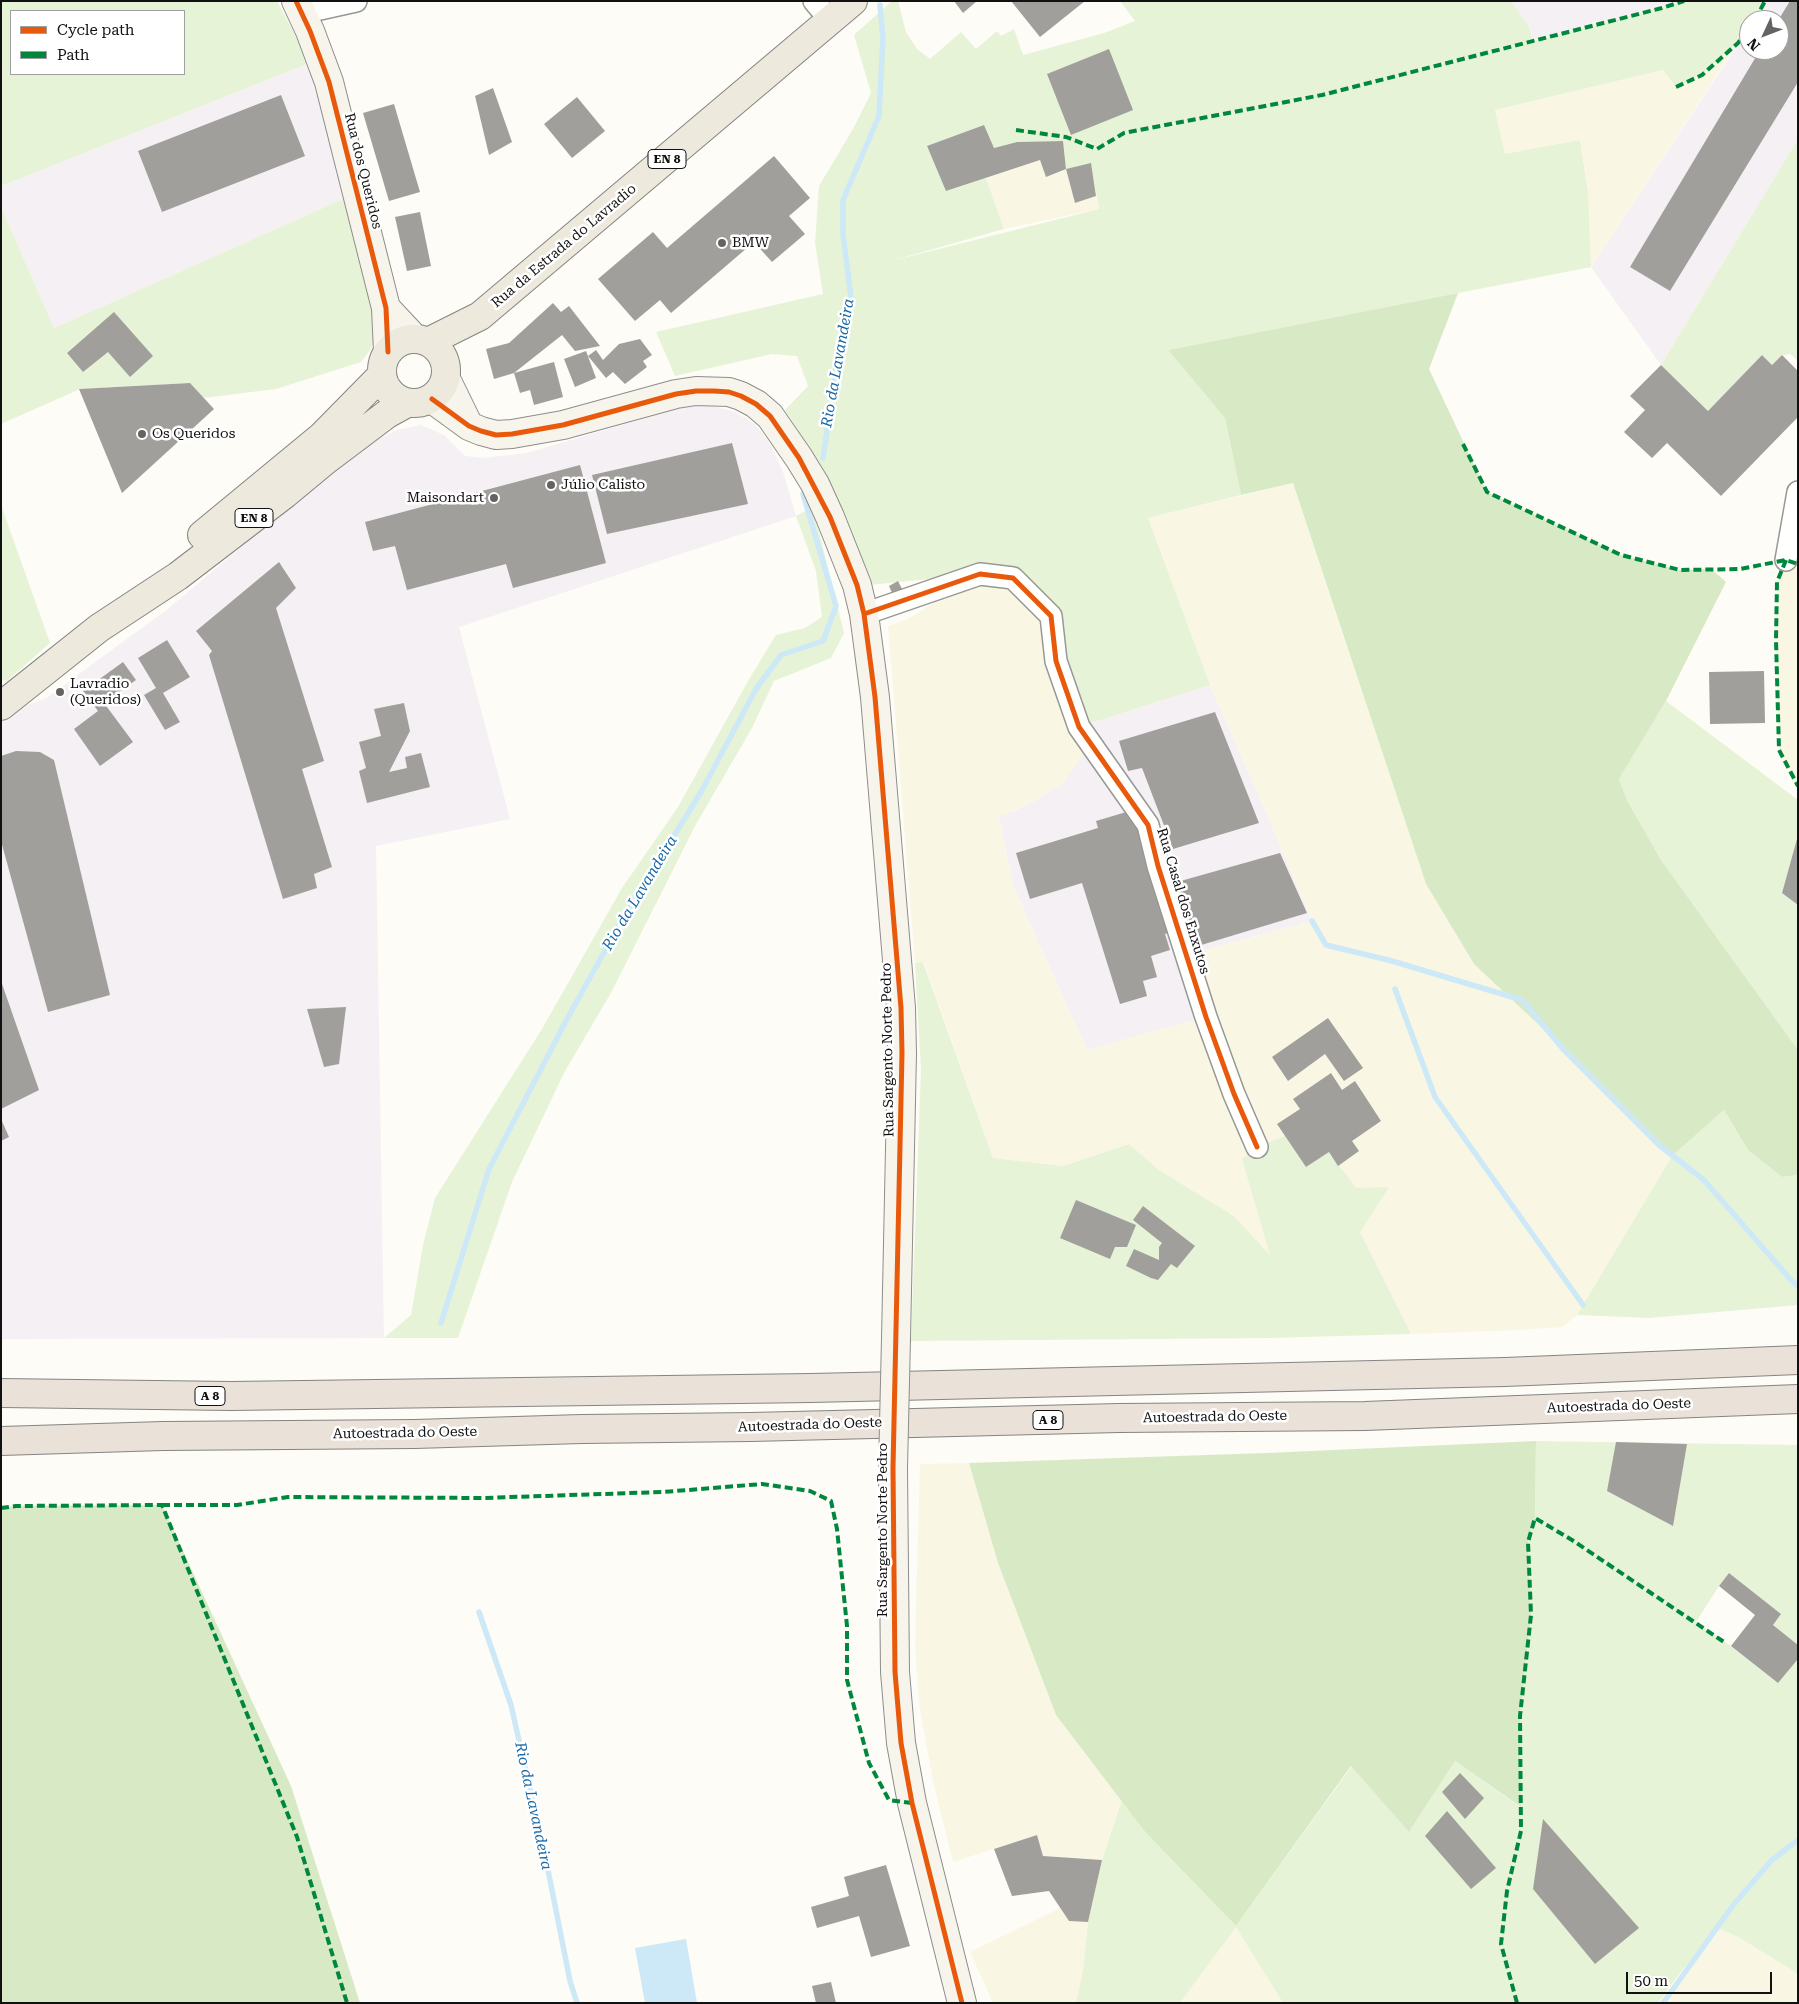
<!DOCTYPE html>
<meta charset="utf-8">
<style>
body{margin:0}
#map{position:relative;width:1799px;height:2004px;overflow:hidden;background:#fdfcf7;font-family:"Roboto Serif",serif}
canvas{display:block}
.frame{position:absolute;inset:0;border:2px solid #111;pointer-events:none}
.legend{position:absolute;left:10px;top:10px;width:175px;height:65px;box-sizing:border-box;background:#fff;border:1px solid #a0a0a0;margin:0;padding:6px 9px;list-style:none;font-size:15px;color:#111}
.legend li{display:flex;align-items:center;gap:10px;height:25px}
.legend b{width:25px;border:1px solid #a0a0a0}
.north{position:absolute;left:1739px;top:10px;width:50px;height:50px;box-sizing:border-box;background:#fff;border:1px solid #a0a0a0;border-radius:50%;rotate:227deg;font-size:14px;font-weight:700;line-height:20px;text-align:center;color:#111}
.north::after{content:'';display:block;margin:auto;width:18px;height:22px;background:#646362;clip-path:polygon(50% 0,100% 100%,50% 72%,0 100%)}
.scale{position:absolute;left:1626px;top:1972px;width:146px;height:22px;box-sizing:border-box;border:2px solid #111;border-top:0;padding-left:6px;font-size:15px;line-height:18px;white-space:nowrap;color:#111;-webkit-text-stroke:4px #fff;paint-order:stroke}
</style>
<div id="map">
<canvas width="1799" height="2004"></canvas>
<div class="frame"></div>
<ul class="legend">
<li><b style="height:6px;background:#e8590c"></b>Cycle path</li>
<li><b style="height:6px;background:#00873e"></b>Path</li>
</ul>
<div class="north">N</div>
<div class="scale">50 m</div>
</div>
<script>
const c = document.querySelector('canvas').getContext('2d');
c.lineJoin = 'round';
function paint(path, color) { c.fillStyle = color; c.fill(path, 'evenodd'); }
const shape = rows => new Path2D(rows.map(r => 'M' + r).join(''));
function strokePath(path, color, width, dash) { c.strokeStyle = color; c.lineWidth = width; c.lineCap = dash ? 'butt' : 'round'; c.setLineDash(dash || []); c.stroke(path); }
function write(font, color, halo, rows, align = 'center') {
  c.font = font + ' "Roboto Serif",serif'; c.lineWidth = 5; c.setLineDash([]); c.textBaseline = 'middle'; c.strokeStyle = halo; c.fillStyle = color; for (const [text, x, y, turn = 0] of rows) {
    c.save(); c.translate(x, y); c.rotate((+turn || 0) * Math.PI / 180); c.textAlign = isNaN(turn) ? turn : align; if (halo) c.strokeText(text, 0, 0); c.fillText(text, 0, 0); c.restore();
  }
}
paint(shape([
 [1511,1,1684,1,1533,41,1529,27],
 [1765,1,1798,1,1798,139,1661,365,1591,267,1749,28,1749,50,1779,50,1779,20,1755,20],
 [310,63,343,199,54,328,1,207,1,186],
 [709,405,735,412,756,425,772,447,783,472,796,516,459,627,510,819,376,846,384,1338,1,1339,1,713,45,699,169,608,310,489,347,454,397,430,421,425,444,435,465,456,484,458,527,453,683,407],
 [1210,685,1257,791,1312,921,1187,955,1206,1017,1087,1050,1013,886,998,813,1012,812,1031,803,1064,782,1079,727]
]), '#f5f0f3');
paint(shape([
 [1738,43,1591,267,1587,181,1580,140,1505,155,1495,110,1663,70,1702,75],
 [1040,160,1047,177,1066,169,1075,203,1096,196,1099,209,1004,229,986,178],
 [1293,483,1426,884,1474,964,1522,1000,1563,1049,1659,1145,1672,1156,1577,1315,1562,1327,1520,1330,1411,1334,1360,1232,1271,1256,1234,1216,1159,1170,1129,1144,1063,1166,993,1158,924,962,915,963,888,626,908,619,980,574,1013,578,1051,616,1086,750,1064,782,1031,803,1002,816,998,813,1013,886,1087,1050,1206,1017,1187,955,1312,921,1257,791,1210,685,1148,518],
 [1798,492,1798,786,1779,750,1776,640,1777,582,1786,560],
 [969,1463,998,1563,1056,1715,1122,1800,1102,1860,1043,1856,1037,1835,953,1862,933,1781,919,1704,915,1643,920,1464],
 [1060,1908,1069,1921,1088,1922,1083,1970,1076,2003,993,2003,970,1952],
 [1236,1926,1283,2003,1180,2003,1184,1998],
 [1718,1928,1740,1938,1798,1974,1798,2003,1658,2003]
]), '#f9f7e4');
paint(shape([
 [1,1,277,1,310,63,1,186],
 [11,11,184,11,184,74,11,74],
 [892,1,898,1,906,32,917,49,930,59,961,32,976,49,997,31,1001,36,1014,29,1023,55,1104,33,1135,21,1120,1,1511,1,1529,27,1533,41,1684,1,1765,1,1755,20,1749,20,1749,28,1738,43,1702,75,1676,87,1663,70,1495,110,1505,154,1580,140,1588,192,1591,267,1168,350,1225,418,1241,495,1148,518,1210,685,1079,727,1051,616,1013,578,980,574,869,585,821,465,785,410,808,386,797,356,772,354,675,376,656,332,823,294,815,243,819,186,853,129,871,93,854,35],
 [984,125,994,148,1017,142,1063,141,1066,169,1091,164,1099,209,891,261,1004,229,986,178,947,191,927,147],
 [1798,139,1798,361,1790,354,1782,355,1772,365,1762,355,1708,411,1661,365],
 [343,199,372,287,374,340,371,349,361,362,276,389,203,398,190,383,80,389,1,424,1,207,54,328],
 [1,505,50,643,7,681,1,680],
 [813,507,844,633,831,658,774,681,752,728,695,826,612,991,564,1073,512,1182,458,1338,384,1338,411,1315,423,1245,435,1198,542,1029,622,888,678,807,748,681,776,635,805,628,822,617,816,571,796,516],
 [1666,701,1798,800,1798,837,1782,893,1798,905,1798,1050,1661,860,1627,800,1619,779],
 [923,962,993,1158,1063,1166,1129,1144,1159,1170,1234,1216,1270,1255,1242,1159,1257,1147,1285,1136,1306,1167,1329,1152,1356,1188,1389,1187,1360,1232,1411,1334,1269,1338,911,1341,921,1070,915,963],
 [1724,1110,1748,1150,1782,1177,1798,1175,1798,1305,1649,1318,1577,1315,1672,1156],
 [1536,1441,1798,1445,1798,1645,1773,1625,1781,1614,1729,1573,1719,1586,1696,1622,1731,1646,1778,1683,1798,1659,1798,1974,1740,1938,1718,1928,1680,1973,1658,2003,1283,2003,1236,1927,1180,2003,1076,2003,1083,1970,1088,1922,1102,1860,1122,1800,1146,1833,1236,1926,1352,1766,1409,1832,1455,1761,1520,1807,1520,1716,1531,1615,1528,1542,1535,1518]
]), '#e7f3d7');
paint(shape([
 [1458,293,1429,369,1487,492,1621,555,1680,570,1711,569,1726,582,1666,701,1619,779,1627,800,1661,860,1798,1050,1798,1175,1782,1177,1748,1150,1724,1110,1672,1156,1659,1145,1554,1039,1474,964,1426,884,1293,483,1241,495,1225,418,1168,350],
 [1536,1441,1535,1518,1528,1542,1531,1615,1520,1716,1521,1807,1455,1761,1409,1832,1351,1766,1236,1926,1146,1833,1056,1715,998,1563,969,1463,1266,1453],
 [162,1505,291,1786,360,2003,1,2003,1,1508,16,1506]
]), '#d8eac5');
paint(shape([
 [686,1939,697,2003,645,2003,635,1948]
]), '#cde8f7');
strokePath(shape([
 [823,458,843,323,851,298,843,234,843,200,879,116,883,37,880,5],
 [1312,921,1326,945,1392,961,1522,1000,1563,1049,1659,1145,1704,1180,1791,1280,1798,1286],
 [1395,989,1435,1097,1583,1305],
 [441,1323,489,1169,566,1021,622,920,701,792,756,689,781,655,823,641,836,606,803,494],
 [479,1612,511,1705,547,1865,570,1981,577,2003],
 [1663,2003,1734,1904,1772,1860,1798,1840]
]), '#cde8f7', 5.5);
paint(shape([
 [954,1,977,1,963,13],
 [1011,1,1085,1,1040,37],
 [1790,1,1798,1,1798,82,1670,291,1630,267,1760,50,1779,50,1779,19],
 [1109,49,1133,110,1071,135,1047,74],
 [493,88,512,142,489,155,475,96],
 [281,95,305,156,162,212,138,151],
 [577,97,605,131,572,158,544,124],
 [394,104,420,192,389,201,363,113],
 [984,125,994,148,1017,142,1063,141,1066,169,1046,177,1040,160,946,191,927,146],
 [774,156,810,198,789,216,805,234,772,262,754,242,671,313,660,300,635,321,598,279,653,232,667,248],
 [1091,163,1096,196,1075,203,1066,169],
 [420,212,431,266,407,271,395,217],
 [553,303,561,312,569,306,600,346,575,351,562,335,514,373,494,379,486,349,509,343],
 [114,312,153,356,130,377,108,352,83,372,67,353],
 [640,339,652,355,643,361,647,367,625,384,613,372,606,378,588,356,596,350,603,360,619,344],
 [586,351,596,378,575,387,564,359],
 [1762,355,1772,365,1782,355,1798,371,1798,417,1721,496,1667,443,1652,458,1624,432,1645,410,1630,396,1661,365,1708,411],
 [554,362,563,397,534,405,530,390,520,393,514,373],
 [190,383,214,409,122,493,79,389],
 [732,443,748,504,607,534,592,475],
 [580,465,606,563,513,588,506,564,407,590,395,546,373,551,365,522],
 [279,562,296,588,276,608,324,761,302,769,332,867,314,874,317,888,283,899,209,655,212,651,196,631],
 [898,581,903,591,893,595,889,586],
 [167,640,190,677,163,693,180,722,165,730,144,695,156,688,138,658],
 [123,662,136,680,104,703,133,742,100,766,74,729,98,711,83,691],
 [1764,671,1765,723,1710,724,1709,672],
 [404,703,410,731,389,772,407,768,405,757,421,753,430,787,367,803,359,771,366,768,359,742,381,736,374,709],
 [1215,712,1259,823,1173,849,1142,768,1128,771,1119,741],
 [16,751,40,752,54,760,110,995,48,1012,1,841,1,756],
 [1133,810,1171,932,1165,934,1170,950,1151,956,1157,977,1143,981,1147,996,1120,1004,1082,883,1030,899,1016,853,1098,828,1096,821],
 [1797,839,1798,839,1798,905,1782,893],
 [1280,853,1307,913,1198,946,1177,882],
 [1,981,39,1090,1,1109],
 [346,1007,339,1064,324,1067,307,1009],
 [1328,1018,1363,1068,1344,1081,1325,1054,1288,1081,1272,1057],
 [1331,1073,1342,1090,1355,1081,1381,1121,1352,1141,1359,1151,1338,1166,1329,1152,1306,1167,1277,1124,1300,1109,1293,1099],
 [1,1119,9,1137,1,1141],
 [1076,1200,1136,1225,1127,1247,1115,1247,1110,1259,1060,1238],
 [1143,1206,1195,1246,1177,1268,1171,1264,1158,1280,1151,1278,1126,1266,1134,1249,1159,1260,1159,1247,1162,1243,1133,1220],
 [1616,1442,1687,1444,1673,1526,1607,1491],
 [1729,1573,1781,1614,1773,1625,1798,1645,1798,1659,1778,1683,1731,1646,1755,1615,1719,1586],
 [1460,1773,1484,1798,1465,1819,1442,1792],
 [1447,1811,1496,1868,1471,1889,1425,1836],
 [1543,1819,1639,1928,1595,1964,1533,1889],
 [1037,1835,1043,1856,1102,1860,1088,1922,1069,1921,1049,1891,1012,1896,994,1849],
 [886,1865,910,1946,871,1957,859,1916,817,1928,811,1907,849,1896,844,1877],
 [831,1982,836,2003,816,2003,812,1986]
]), '#a19f9c');
const street = shape([
 [814,1,830,20],
 [302,13,356,1],
 [1786,560,1798,492],
 [864,614,980,574,1013,578,1051,616,1056,661,1079,727,1148,825,1158,866,1206,1017,1234,1094,1257,1147]
]);
const secondary = shape([
 [296,1,310,31,329,82,386,308,388,352],
 [386,308,415,339],
 [446,379,467,422],
 [432,399,469,426,481,431,496,435,512,434,563,425,676,394,696,391,729,392,741,396,756,404,770,416,799,458,815,484,830,517,857,585,864,614,875,697,901,1008,902,1053,896,1338],
 [893,1468,895,1672,901,1743,912,1803,962,2003]
]);
const primary = shape([
 '382 371a32 32 0 1 1 64 0a32 32 0 1 1-64 0Z',
 [428,342,480,316,853,1],
 [202,535,322,436,382,375],
 [1,706,99,628,178,576,285,494,326,460,387,414,407,403]
]);
const highway = shape([
 [1,1393,231,1396,811,1388,1505,1372,1798,1360],
 [1,1441,163,1436,415,1434,582,1429,751,1427,1119,1418,1365,1416,1798,1399]
]);
strokePath(street, '#979795', 24);
strokePath(secondary, '#8e8d8b', 30);
strokePath(primary, '#858482', 30);
strokePath(highway, '#858482', 30);
strokePath(street, '#fffffe', 21);
strokePath(secondary, '#f6f4eb', 28);
strokePath(primary, '#ede9dc', 28);
strokePath(highway, '#eae1d8', 28);
const secondaryBridge = shape([
 [893,1468,896,1338]
]);
strokePath(secondaryBridge, '#8e8d8b', 30, []);
strokePath(secondaryBridge, '#f6f4eb', 28);
strokePath(shape([
 [1755,20,1765,1],
 [1676,87,1702,75,1738,43,1749,28],
 [1016,130,1066,137,1097,149,1124,133,1322,95,1662,8,1684,1],
 [1463,444,1487,492,1621,555,1680,570,1740,569,1786,560,1798,564],
 [1786,560,1777,582,1776,640,1779,750,1798,786],
 [162,1505,237,1505,288,1497,483,1498,663,1492,762,1484,810,1491,831,1501,837,1529,847,1626,847,1680,869,1763,889,1800,912,1803],
 [1,1508,16,1506,162,1505,297,1837,347,2003],
 [1517,2003,1501,1944,1507,1891,1521,1831,1520,1716,1531,1615,1528,1542,1535,1518,1572,1540,1724,1642]
]), '#00873e', 4, [8, 4]);
strokePath(shape([
 [296,1,310,31,329,82,386,308,388,352],
 [432,399,469,426,481,431,496,435,512,434,563,425,676,394,696,391,714,391,729,392,741,396,756,404,770,416,799,458,830,517,857,585,864,614,875,697,901,1008,902,1053,893,1468,895,1672,901,1743,912,1803,962,2003],
 [864,614,980,574,1013,578,1051,616,1056,661,1079,727,1148,825,1158,866,1206,1017,1234,1094,1257,1147]
]), '#e8590c', 5);
for (const [x, y, r, color] of [
 [722,243,5,"#646362"],
 [142,434,5,"#646362"],
 [551,485,5,"#646362"],
 [494,498,5,"#646362"],
 [60,692,5,"#646362"]
]) { const dot = new Path2D(); dot.arc(x, y, r, 0, 2 * Math.PI); c.fillStyle = color; c.fill(dot); strokePath(dot, '#fff', 2); }
for (const [x, y, w] of [
 [667,159,38],
 [254,518,38],
 [210,1396,30],
 [1048,1420,30]
]) { const box = new Path2D(); box.roundRect(x - w / 2, y - 9.5, w, 19, 4); c.fillStyle = '#fff'; c.fill(box); strokePath(box, '#111', 1); }
write('bold 12px', '#111', null, [
 ["EN 8",667,159],
 ["EN 8",254,518],
 ["A 8",210,1396],
 ["A 8",1048,1420]
]);
write('14px', '#111', '#fff', [
 ["Rua dos Queridos",363,171,76],
 ["Rua da Estrada do Lavradio",564,246,-40],
 ["Rua Casal dos Enxutos",1183,901,73],
 ["Rua Sargento Norte Pedro",888,1050,-91],
 ["Autoestrada do Oeste",1619,1406,-2],
 ["Autoestrada do Oeste",1215,1417,-1],
 ["Autoestrada do Oeste",810,1425,-2],
 ["Autoestrada do Oeste",405,1433,-1],
 ["Rua Sargento Norte Pedro",883,1530,-90]
]);
write('14px', '#111', '#fff', [
 ["BMW",732,243],
 ["Os Queridos",152,434],
 ["Júlio Calisto",561,485],
 ["Maisondart",484,498,"right"],
 ["Lavradio",70,684],
 ["(Queridos)",70,700]
], 'left');
write('italic 15px', '#1768a6', '#fff', [
 ["Rio da Lavandeira",838,363,-80],
 ["Rio da Lavandeira",640,893,-59],
 ["Rio da Lavandeira",533,1806,78]
]);
</script>
